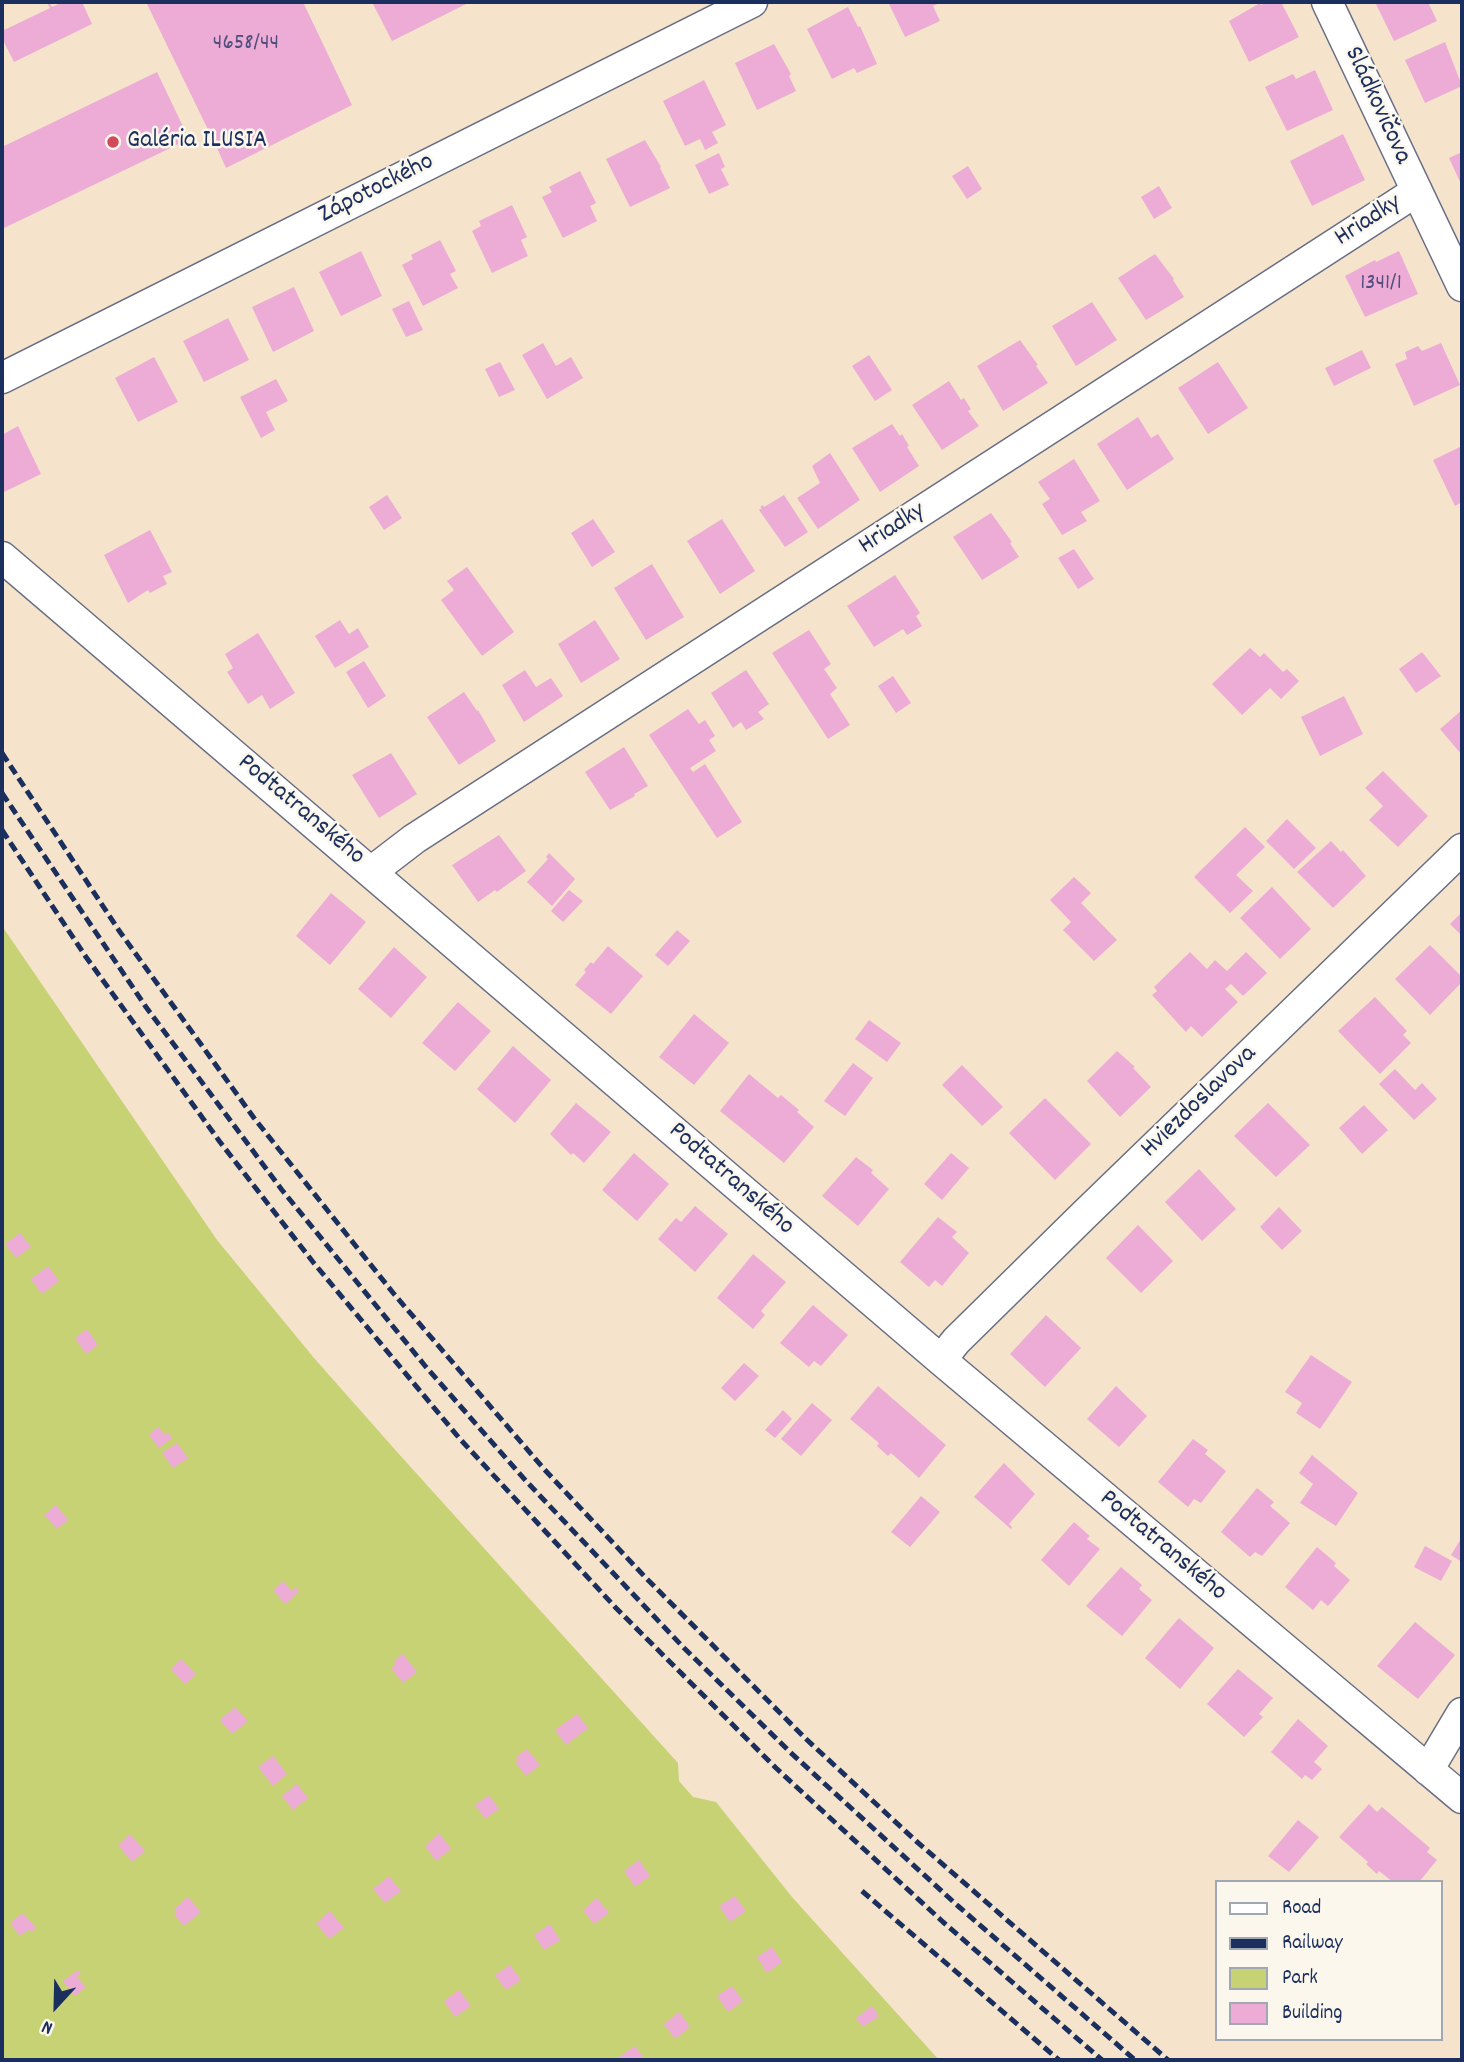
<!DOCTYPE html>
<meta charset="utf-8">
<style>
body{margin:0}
#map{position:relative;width:1464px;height:2062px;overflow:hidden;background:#f5e4cb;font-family:Dekko,sans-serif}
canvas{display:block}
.frame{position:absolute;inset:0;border:4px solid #1b2f5e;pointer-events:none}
.legend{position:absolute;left:1215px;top:1880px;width:228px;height:161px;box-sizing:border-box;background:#fbf7ec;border:2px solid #a1a7b3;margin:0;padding:9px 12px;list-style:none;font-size:21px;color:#1b2f5e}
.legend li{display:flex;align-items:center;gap:14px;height:35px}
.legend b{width:35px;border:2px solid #a1a7b3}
.north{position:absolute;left:21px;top:1971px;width:70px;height:70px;-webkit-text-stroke:5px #fbf7ec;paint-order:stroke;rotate:202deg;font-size:19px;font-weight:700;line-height:28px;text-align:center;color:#1b2f5e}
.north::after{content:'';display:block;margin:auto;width:24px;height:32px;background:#1b2f5e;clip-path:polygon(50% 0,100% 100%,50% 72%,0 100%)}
</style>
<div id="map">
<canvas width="1464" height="2062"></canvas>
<div class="frame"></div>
<ul class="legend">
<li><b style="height:9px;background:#fff"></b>Road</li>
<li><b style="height:9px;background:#1b2f5e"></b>Railway</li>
<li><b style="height:19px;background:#c6d274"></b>Park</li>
<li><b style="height:19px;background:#ecacd5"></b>Building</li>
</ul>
<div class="north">N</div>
</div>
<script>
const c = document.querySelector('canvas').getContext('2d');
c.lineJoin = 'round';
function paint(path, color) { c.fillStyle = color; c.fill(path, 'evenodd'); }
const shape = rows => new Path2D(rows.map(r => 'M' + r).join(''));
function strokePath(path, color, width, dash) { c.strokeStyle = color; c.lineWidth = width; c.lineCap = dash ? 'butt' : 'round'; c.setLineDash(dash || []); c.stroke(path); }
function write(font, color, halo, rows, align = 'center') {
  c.font = font + ' Dekko,sans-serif'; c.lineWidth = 5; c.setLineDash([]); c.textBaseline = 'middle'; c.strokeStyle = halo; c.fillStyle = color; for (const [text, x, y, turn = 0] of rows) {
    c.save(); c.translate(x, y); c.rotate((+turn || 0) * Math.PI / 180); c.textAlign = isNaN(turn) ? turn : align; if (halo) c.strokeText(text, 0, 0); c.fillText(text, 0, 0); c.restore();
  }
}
paint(shape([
 [2,926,217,1240,314,1358,398,1453,678,1763,679,1781,693,1797,716,1802,792,1897,939,2060,2,2060]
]), '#c6d274');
paint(shape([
 [49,2,52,7,63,2,82,2,92,24,14,62,2,38,2,31,50,8,47,3],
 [146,2,303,2,352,105,226,168,217,148,214,149,211,144,214,142],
 [372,2,470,2,392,41],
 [888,2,942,2,933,6,940,21,905,37],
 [1267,2,1281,2,1299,37,1249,62,1229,21,1260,3,1261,5],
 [1380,2,1428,2,1437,21,1394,41,1376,4],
 [848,7,858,27,860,26,877,64,857,73,854,68,832,79,807,29],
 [1445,42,1462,86,1425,103,1405,60],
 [774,44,791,74,789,76,796,91,757,110,735,63],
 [1315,70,1333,110,1287,131,1265,87,1293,74,1296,79],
 [157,72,189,139,2,229,2,147],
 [704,80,726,125,712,132,718,143,705,150,700,139,685,146,663,101],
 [1343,134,1365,180,1312,206,1290,161],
 [645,140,661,167,660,168,670,188,630,207,606,159],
 [1462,152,1462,186,1449,158],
 [719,153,725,167,721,169,729,185,709,194,695,165],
 [968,166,982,189,967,199,952,176],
 [580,171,596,203,590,206,597,221,563,238,542,197,552,192,549,187],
 [1159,186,1172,208,1154,219,1141,197],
 [512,205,527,237,521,240,528,256,492,273,472,231,481,226,479,221],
 [440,240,456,271,450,274,458,288,423,306,402,265,413,259,411,255],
 [361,251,382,296,341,316,319,272],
 [1399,251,1418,294,1365,317,1345,276,1375,260,1376,262],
 [1155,254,1174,279,1173,280,1184,297,1146,320,1118,278],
 [294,287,314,331,273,352,252,307],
 [409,301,423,330,406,337,392,309],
 [1092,302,1117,340,1076,366,1052,326],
 [228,318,249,360,204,382,183,341],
 [1020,340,1038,365,1036,366,1048,383,1003,411,977,366],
 [543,343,556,366,571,357,583,378,547,399,522,355],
 [1441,343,1460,385,1414,406,1395,364,1407,359,1405,352,1418,346,1422,351],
 [1362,350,1371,368,1334,386,1325,368],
 [869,355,892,390,875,401,852,366],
 [154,357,178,402,138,422,115,378],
 [500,362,515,390,499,397,485,369],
 [1218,362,1248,408,1208,434,1178,388],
 [276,379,288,401,266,412,275,430,261,438,240,397],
 [949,381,961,400,964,398,971,409,968,411,979,426,942,450,912,405],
 [1138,417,1151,438,1158,434,1174,459,1127,490,1097,444],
 [892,424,900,436,902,434,909,446,907,447,919,466,880,492,852,448],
 [18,426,41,474,2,493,2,435],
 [1462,446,1462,502,1455,506,1433,460],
 [830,453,860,500,818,529,797,498,820,483,812,466],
 [1074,459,1100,501,1081,512,1087,521,1062,535,1042,504,1050,499,1038,482],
 [387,495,402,518,384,530,369,507],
 [784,495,808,532,785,547,759,510,762,508,760,507,763,505,764,507],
 [991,513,1012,542,1010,543,1019,557,982,580,953,537],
 [593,519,615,552,592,567,571,533],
 [722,519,755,571,720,594,687,541],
 [150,530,172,572,163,576,167,584,150,593,148,590,128,603,104,555],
 [1074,549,1094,579,1078,589,1058,558],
 [652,564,684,617,646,640,614,588],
 [467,567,514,632,482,656,441,600,454,590,447,581],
 [895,575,920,613,916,616,922,626,907,635,903,629,874,647,847,606],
 [340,620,349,634,358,628,369,647,335,668,315,636],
 [595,620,620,659,581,683,558,644],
 [809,630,831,664,824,669,837,688,830,694,850,725,828,739,772,653],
 [258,633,295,693,270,709,262,695,248,704,227,672,233,668,225,654],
 [1250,648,1260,657,1264,653,1283,672,1287,669,1299,681,1281,699,1270,688,1242,715,1212,684],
 [1422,652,1441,676,1416,693,1399,669],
 [364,661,386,696,368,708,346,672],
 [525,670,536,687,551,678,563,696,524,722,502,685],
 [746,670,769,704,758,712,764,719,746,730,741,722,733,728,711,693],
 [893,676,911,703,896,713,878,686],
 [464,692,477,711,478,710,496,741,459,765,427,717],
 [1344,696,1363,734,1320,756,1301,717],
 [688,709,699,724,705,720,715,736,709,740,716,751,690,768,693,772,705,764,742,822,717,838,649,735],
 [1462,710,1462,755,1440,729],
 [624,747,648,786,634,794,635,796,610,810,585,772],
 [391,753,417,794,379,818,352,775],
 [1383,771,1428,816,1398,847,1369,820,1383,806,1365,788],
 [1287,819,1316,848,1294,869,1266,841],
 [1245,827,1265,847,1236,875,1253,891,1230,913,1194,877],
 [499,835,526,871,497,892,495,890,478,902,452,865],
 [1331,841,1341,852,1343,850,1366,876,1333,908,1297,872],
 [549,853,575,879,552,906,527,882,548,859,546,857],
 [1074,877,1091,893,1081,903,1117,940,1094,961,1063,930,1071,922,1050,900],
 [1272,887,1311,929,1280,959,1240,918],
 [569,890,583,901,563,922,551,911],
 [331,893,366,922,330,965,296,936],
 [1462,912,1462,936,1450,924],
 [677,930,690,941,668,966,655,955],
 [1430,945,1462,977,1462,982,1430,1015,1395,979],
 [608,946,643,976,611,1014,575,985,586,972,584,970,591,962,593,964],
 [394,947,427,977,391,1018,358,989],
 [1190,952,1207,969,1215,960,1227,971,1246,952,1267,973,1243,996,1231,984,1225,989,1238,1002,1202,1037,1191,1026,1186,1032,1152,995,1157,991,1154,987],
 [1375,997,1407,1031,1403,1035,1411,1043,1380,1074,1338,1031],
 [458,1002,491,1031,455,1071,422,1043],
 [694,1014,729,1043,694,1085,659,1057],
 [869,1020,901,1043,887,1062,855,1039],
 [513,1046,551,1080,515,1123,477,1089],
 [1117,1051,1135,1067,1133,1068,1151,1087,1120,1117,1087,1081],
 [853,1063,873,1078,845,1116,824,1101],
 [962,1065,1003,1107,982,1126,942,1085],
 [1395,1069,1415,1090,1422,1083,1437,1099,1414,1120,1379,1084],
 [749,1074,778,1098,781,1095,799,1110,797,1112,814,1127,784,1163,720,1111],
 [1045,1098,1091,1144,1055,1180,1009,1133],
 [576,1103,611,1132,584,1163,573,1153,571,1155,550,1134],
 [1268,1103,1310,1145,1276,1177,1234,1136],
 [1364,1105,1388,1130,1362,1154,1339,1128],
 [634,1153,669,1184,637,1221,602,1190],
 [951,1153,969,1168,942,1200,924,1184],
 [856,1157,873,1170,871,1173,889,1189,858,1226,822,1196],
 [1199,1169,1236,1209,1202,1241,1165,1202],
 [695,1206,728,1234,695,1272,658,1239,676,1218,681,1222],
 [1279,1207,1302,1231,1282,1250,1260,1227],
 [938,1217,957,1232,952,1237,969,1253,942,1286,935,1280,929,1287,900,1262],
 [1138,1225,1173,1261,1141,1293,1106,1258],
 [20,1233,31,1247,16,1258,5,1244],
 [753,1254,786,1282,761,1311,765,1315,753,1329,717,1298],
 [48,1266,59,1281,42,1294,31,1279],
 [813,1305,848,1335,821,1366,814,1361,809,1367,780,1343],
 [1046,1315,1081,1348,1045,1387,1010,1354],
 [87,1329,98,1345,86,1354,75,1338],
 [1311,1355,1352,1382,1320,1429,1296,1413,1302,1403,1285,1392],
 [744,1363,759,1376,735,1401,721,1388],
 [878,1386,946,1445,919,1478,891,1453,888,1456,877,1446,879,1443,850,1419],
 [1116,1386,1147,1416,1119,1447,1087,1419],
 [812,1403,832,1420,801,1456,781,1439],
 [783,1410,792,1419,775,1438,765,1430],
 [158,1427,165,1435,168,1433,172,1438,159,1448,149,1435],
 [1193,1439,1208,1450,1205,1454,1226,1471,1201,1503,1194,1499,1188,1507,1158,1482],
 [177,1443,188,1458,173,1468,162,1453],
 [1312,1455,1358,1493,1336,1526,1300,1503,1313,1484,1299,1473],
 [1004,1463,1035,1494,1009,1524,1012,1527,1011,1529,974,1497],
 [1257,1488,1274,1502,1270,1506,1290,1523,1262,1556,1255,1552,1250,1557,1221,1532],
 [921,1496,940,1512,910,1547,891,1532],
 [56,1505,68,1520,57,1529,44,1515],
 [1074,1522,1090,1536,1087,1539,1100,1549,1069,1586,1041,1560],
 [1462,1537,1462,1562,1451,1555],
 [1425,1546,1452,1561,1441,1581,1414,1567],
 [1317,1547,1336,1563,1334,1566,1350,1580,1328,1606,1321,1600,1313,1610,1285,1587],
 [1121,1567,1142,1585,1139,1589,1152,1600,1122,1636,1086,1606],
 [283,1581,292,1591,296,1587,299,1592,285,1604,273,1590],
 [1179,1618,1214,1648,1180,1689,1145,1658],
 [1415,1622,1455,1655,1418,1699,1377,1666],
 [403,1654,417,1672,403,1683,391,1668,396,1664,394,1661],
 [181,1659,196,1674,185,1684,171,1669],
 [1238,1669,1273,1698,1259,1714,1263,1717,1244,1737,1207,1704],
 [235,1707,248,1721,232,1734,220,1720],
 [577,1714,588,1728,566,1745,555,1730],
 [1298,1719,1328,1746,1314,1762,1322,1769,1312,1780,1305,1775,1302,1779,1271,1752],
 [527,1749,540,1765,526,1776,515,1762,518,1760,516,1757],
 [273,1756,287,1774,273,1786,258,1767],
 [297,1784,308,1798,293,1810,282,1796],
 [489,1795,499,1809,485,1819,475,1805],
 [1369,1804,1377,1812,1382,1807,1430,1848,1427,1852,1437,1860,1419,1882,1393,1882,1379,1871,1377,1874,1366,1864,1368,1862,1339,1837],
 [1298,1820,1319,1837,1289,1872,1268,1856],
 [439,1833,451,1849,436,1861,425,1846],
 [130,1834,145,1851,132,1862,118,1845],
 [639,1860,650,1876,635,1887,624,1871],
 [389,1876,401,1891,385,1903,373,1889],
 [735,1896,746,1911,730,1922,719,1906],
 [188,1897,201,1912,184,1926,174,1915,177,1912,174,1909],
 [597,1898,609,1913,594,1924,583,1910],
 [330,1911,344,1928,329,1939,316,1923],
 [23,1913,36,1928,31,1932,29,1929,20,1936,10,1923],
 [550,1924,560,1940,544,1950,534,1935],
 [772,1947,782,1962,767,1973,757,1957],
 [510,1965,521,1980,506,1990,495,1975],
 [78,1970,81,1974,77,1977,86,1987,75,1996,63,1981],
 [732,1986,743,2001,728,2012,717,1996],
 [459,1990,471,2006,455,2017,444,2001],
 [872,2006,879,2016,863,2027,856,2018],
 [679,2012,690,2027,675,2039,664,2024],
 [635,2046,645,2060,621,2060,619,2057]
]), '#ecacd5');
const street = shape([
 [1327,2,1462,286],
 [2,378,752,2],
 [2,557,941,1360,1462,1798],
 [371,872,414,839,1417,191],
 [941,1360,956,1341,1083,1216,1462,849],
 [1428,1770,1462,1713]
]);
strokePath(street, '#676e84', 33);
strokePath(street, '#fff', 30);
strokePath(shape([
 [2,753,120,932,254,1118,394,1294,544,1469,645,1577,805,1738,916,1841,1168,2060],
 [2,793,146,1007,282,1190,426,1367,526,1481,684,1648,790,1752,958,1906,1135,2060],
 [2,830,86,957,220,1142,313,1262,460,1439,616,1608,776,1768,943,1922,1102,2060],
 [862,1891,1059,2060]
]), '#1b2f5e', 5, [10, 5]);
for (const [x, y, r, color] of [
 [113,142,7,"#d1495b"]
]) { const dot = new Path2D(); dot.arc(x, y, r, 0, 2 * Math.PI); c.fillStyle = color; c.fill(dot); strokePath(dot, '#fbf7ec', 2.5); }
write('23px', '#4f4e7c', null, [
 ["4658/44",246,45],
 ["1341/1",1381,285]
]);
write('26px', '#1b2f5e', '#fbf7ec', [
 ["Sládkovičova",1376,106,65],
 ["Zápotockého",377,190,-27],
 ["Hriadky",1369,222,-33],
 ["Hriadky",893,530,-33],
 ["Podtatranského",300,811,40],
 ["Hviezdoslavova",1200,1103,-44],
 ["Podtatranského",730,1180,41],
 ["Podtatranského",1162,1547,40]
]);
write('26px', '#1b2f5e', '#fbf7ec', [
 ["Galéria ILUSIA",127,142]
], 'left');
</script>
